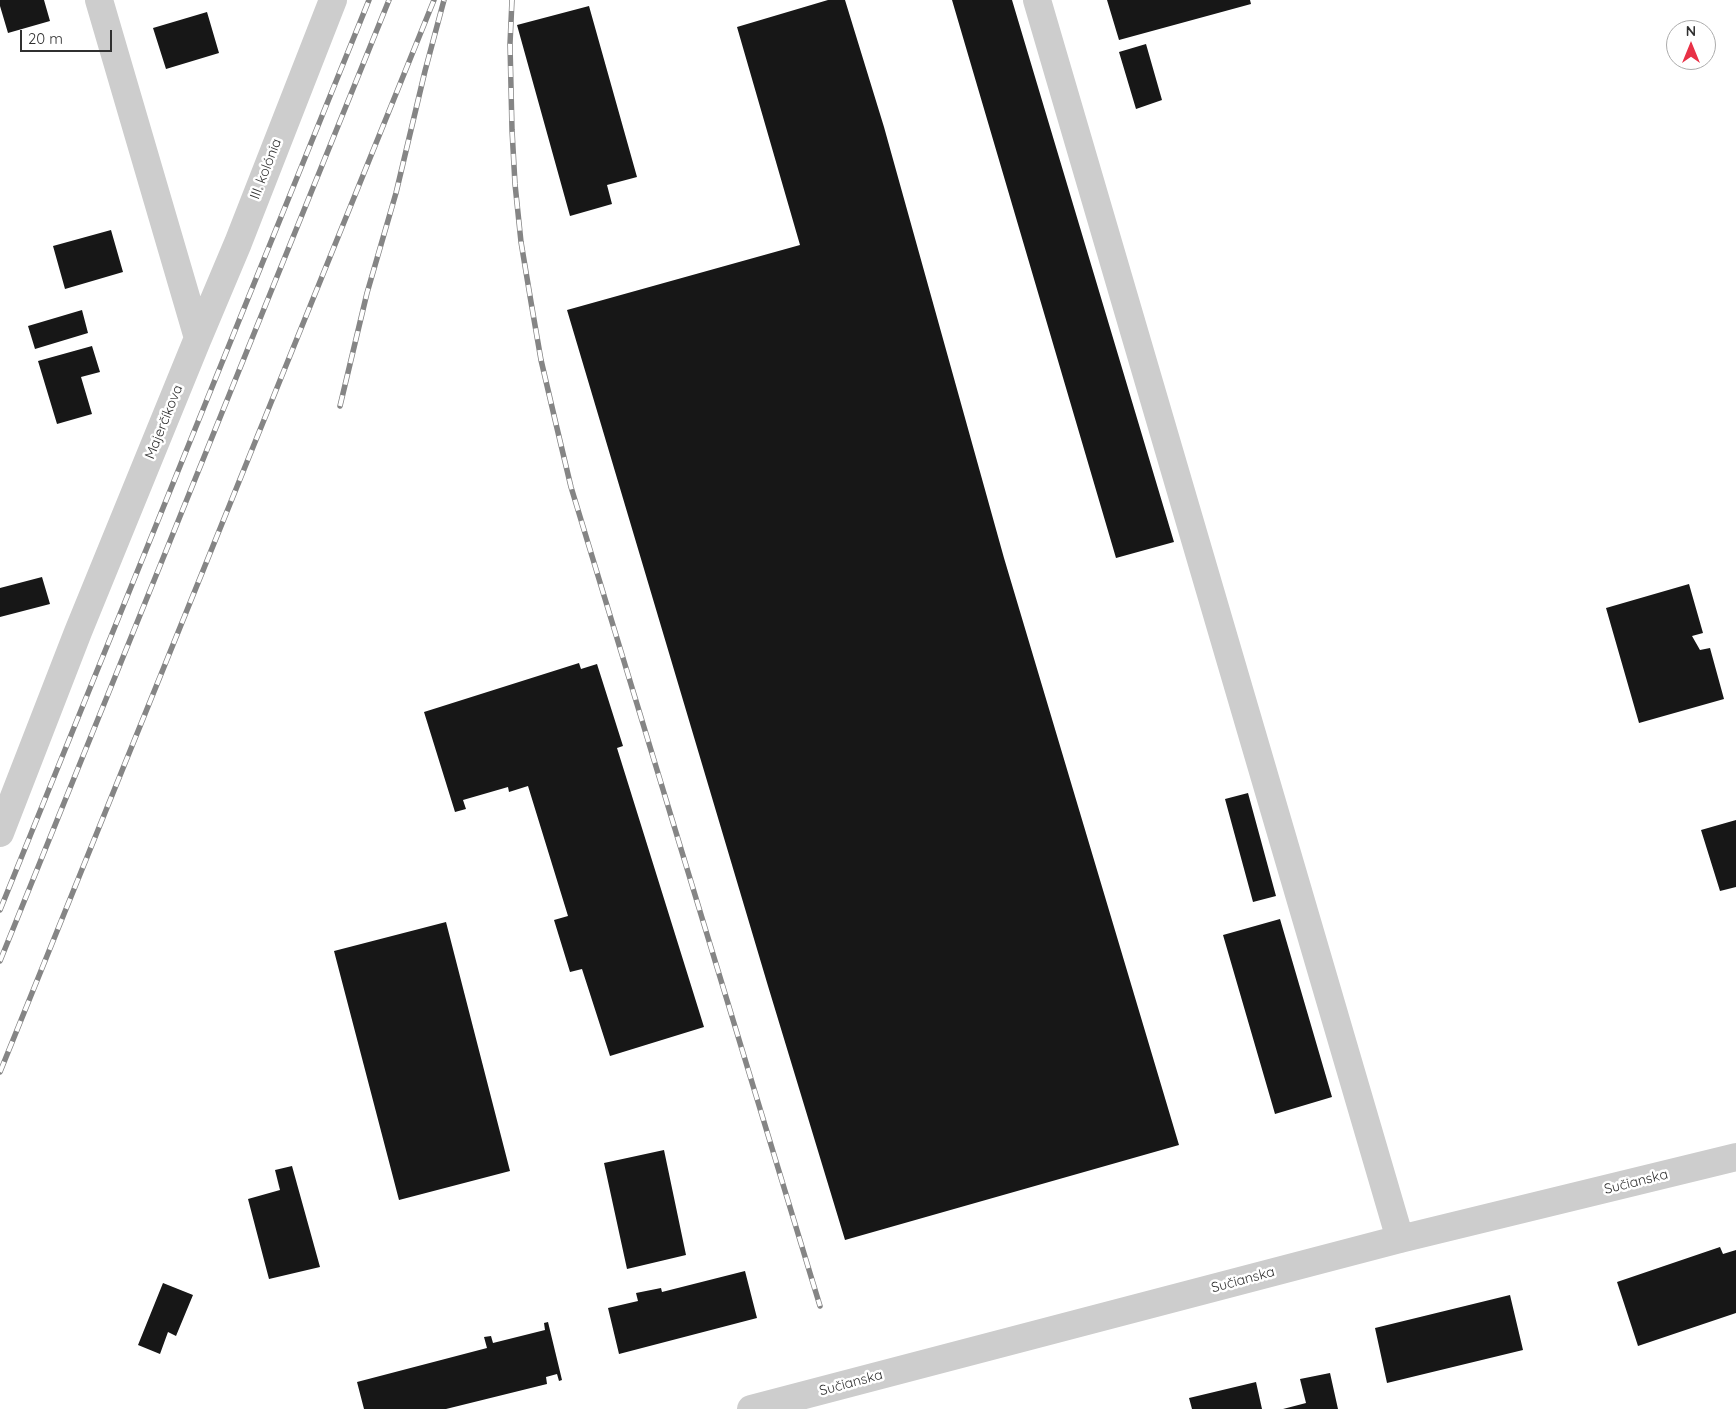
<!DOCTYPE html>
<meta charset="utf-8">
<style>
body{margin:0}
#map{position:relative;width:1736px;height:1409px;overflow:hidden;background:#fff;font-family:Quicksand,sans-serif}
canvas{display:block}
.north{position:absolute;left:1666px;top:20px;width:50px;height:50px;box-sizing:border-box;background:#fff;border:1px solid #acacac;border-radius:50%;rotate:0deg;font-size:14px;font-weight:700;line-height:20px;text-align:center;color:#303030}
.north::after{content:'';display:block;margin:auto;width:18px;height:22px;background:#e83146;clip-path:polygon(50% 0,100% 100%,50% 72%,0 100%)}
.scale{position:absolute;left:20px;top:30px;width:92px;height:22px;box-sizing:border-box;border:2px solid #303030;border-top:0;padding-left:6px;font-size:15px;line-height:18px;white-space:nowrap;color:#303030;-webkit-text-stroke:4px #fff;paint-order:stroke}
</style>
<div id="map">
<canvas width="1736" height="1409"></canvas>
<div class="north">N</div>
<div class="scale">20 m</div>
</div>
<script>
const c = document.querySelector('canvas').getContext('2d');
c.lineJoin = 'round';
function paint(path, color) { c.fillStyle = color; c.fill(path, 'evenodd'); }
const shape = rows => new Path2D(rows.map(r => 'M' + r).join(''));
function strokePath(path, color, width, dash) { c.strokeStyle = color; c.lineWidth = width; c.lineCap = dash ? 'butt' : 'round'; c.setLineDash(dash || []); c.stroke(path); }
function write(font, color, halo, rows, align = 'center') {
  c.font = font + ' Quicksand,sans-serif'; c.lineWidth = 5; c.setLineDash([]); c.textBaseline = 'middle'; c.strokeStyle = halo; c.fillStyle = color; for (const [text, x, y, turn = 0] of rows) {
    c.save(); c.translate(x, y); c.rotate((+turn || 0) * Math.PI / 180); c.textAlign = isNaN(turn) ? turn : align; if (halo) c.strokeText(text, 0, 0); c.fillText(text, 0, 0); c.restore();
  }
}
paint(shape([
 [0,0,44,0,50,21,8,33,0,6],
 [828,0,845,0,884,127,1004,558,1179,1145,845,1240,768,986,567,310,800,245,737,27],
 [952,0,1012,0,1174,542,1116,558],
 [1107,0,1250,0,1251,4,1119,40],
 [589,6,637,177,607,185,612,204,570,216,517,25],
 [207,12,219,53,166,69,153,28],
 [1146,44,1162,100,1136,109,1119,52],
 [111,230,123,272,65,289,53,246],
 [82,310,88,333,35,349,28,326],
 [92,346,100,372,81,377,92,414,57,424,38,361],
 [42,577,50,604,0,617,0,588],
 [1689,584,1703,633,1692,636,1700,650,1710,648,1724,699,1639,723,1606,608],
 [579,663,581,669,597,664,623,746,617,748,704,1027,610,1056,582,969,570,972,554,920,568,916,528,786,509,792,508,787,463,800,466,809,455,812,424,712],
 [1248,793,1276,896,1253,902,1225,799],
 [1736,820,1736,887,1720,891,1701,830],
 [1280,919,1332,1097,1275,1114,1223,935],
 [446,922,510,1171,399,1200,334,951],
 [664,1150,686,1255,627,1269,604,1163],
 [292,1166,320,1267,269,1279,248,1199,280,1190,275,1170],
 [1720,1247,1723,1254,1736,1250,1736,1313,1638,1346,1617,1282],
 [745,1271,757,1318,619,1354,608,1308,638,1301,636,1293,661,1288,662,1292],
 [163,1283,193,1295,176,1336,168,1332,160,1354,138,1345],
 [1510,1295,1523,1350,1387,1383,1375,1328],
 [548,1322,562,1380,559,1381,557,1374,546,1377,547,1384,446,1409,364,1409,357,1382,487,1348,484,1337,491,1336,493,1343,545,1330,544,1323],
 [1330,1373,1338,1409,1283,1409,1306,1403,1300,1379],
 [1256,1382,1262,1409,1192,1409,1189,1398]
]), '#171717');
strokePath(shape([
 [1037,0,1400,1239],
 [198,338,238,243,333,0],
 [0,833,78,632,198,338,99,0],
 [751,1409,1400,1239,1736,1157]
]), '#cdcdcd', 28);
const rail = shape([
 [512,0,510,44,512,130,515,184,521,242,531,302,541,360,556,424,571,487,820,1306],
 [340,406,367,293,396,193,425,71,444,0],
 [0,910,369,0],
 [0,961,389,0],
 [0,1072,434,0]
]);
strokePath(rail, '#858585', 5.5);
strokePath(rail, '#fff', 4, [11]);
write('14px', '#303030', '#fff', [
 ["III. kolónia",266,169,-69],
 ["Majerčíkova",164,422,-68],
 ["Sučianska",1636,1182,-14],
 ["Sučianska",1243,1280,-15],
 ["Sučianska",851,1383,-15]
]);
</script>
